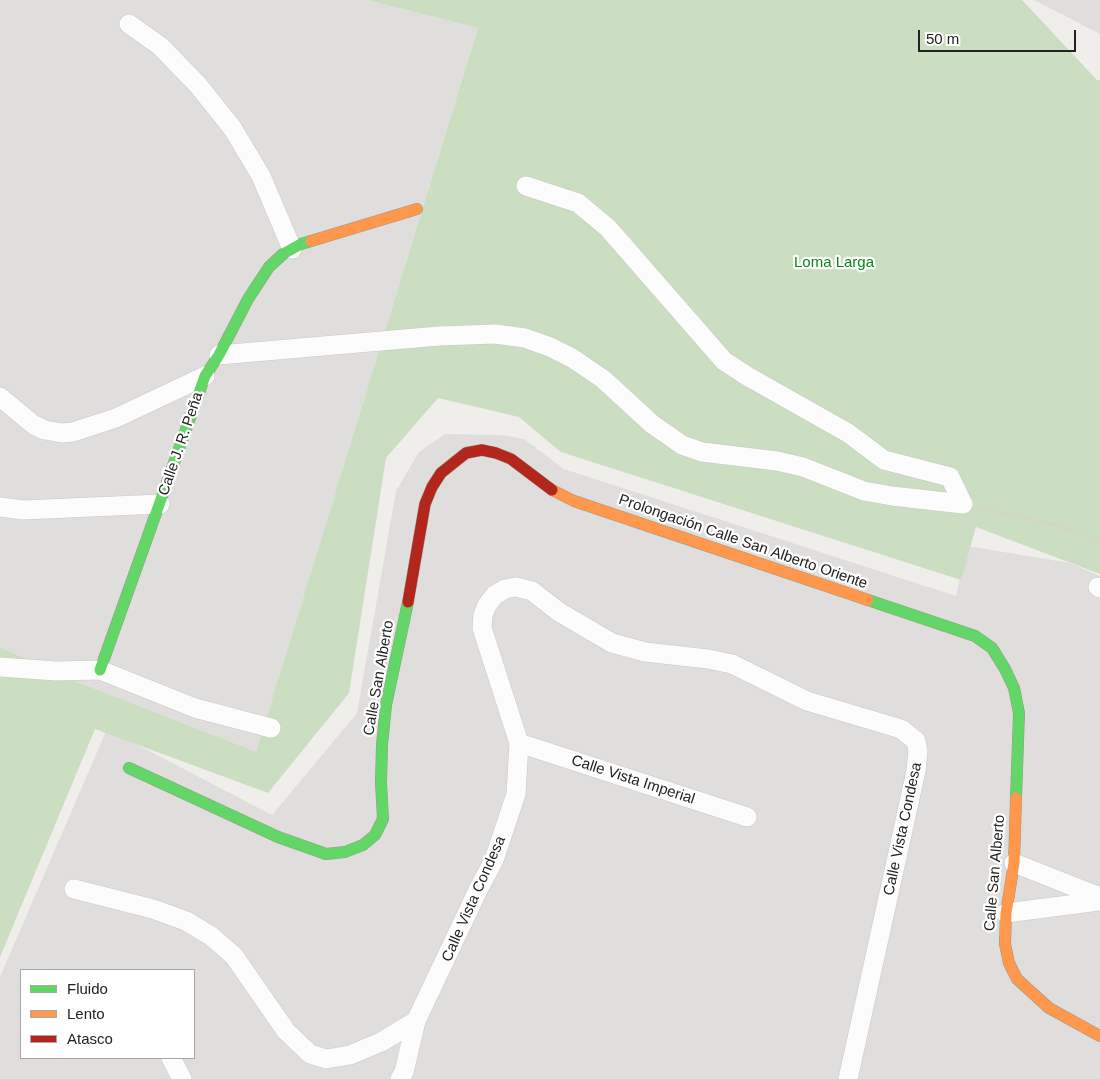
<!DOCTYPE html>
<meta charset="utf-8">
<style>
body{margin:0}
#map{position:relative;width:1100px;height:1079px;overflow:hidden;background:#f0eeeb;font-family:Helvetica,sans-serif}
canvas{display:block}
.legend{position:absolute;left:20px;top:969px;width:175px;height:90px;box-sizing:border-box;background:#fff;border:1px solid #a7a7a7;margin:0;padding:6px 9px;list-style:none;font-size:15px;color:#222}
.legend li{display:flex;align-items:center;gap:10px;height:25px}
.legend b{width:25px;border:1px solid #a7a7a7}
.scale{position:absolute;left:918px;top:30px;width:158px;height:22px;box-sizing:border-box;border:2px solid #222;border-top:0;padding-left:6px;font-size:15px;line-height:18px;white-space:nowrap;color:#222;-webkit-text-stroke:4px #fff;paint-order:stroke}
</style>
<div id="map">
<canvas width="1100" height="1079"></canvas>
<ul class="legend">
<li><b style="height:6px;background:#63d668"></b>Fluido</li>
<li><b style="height:6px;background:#ff974d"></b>Lento</li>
<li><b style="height:6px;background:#b3261e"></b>Atasco</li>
</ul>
<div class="scale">50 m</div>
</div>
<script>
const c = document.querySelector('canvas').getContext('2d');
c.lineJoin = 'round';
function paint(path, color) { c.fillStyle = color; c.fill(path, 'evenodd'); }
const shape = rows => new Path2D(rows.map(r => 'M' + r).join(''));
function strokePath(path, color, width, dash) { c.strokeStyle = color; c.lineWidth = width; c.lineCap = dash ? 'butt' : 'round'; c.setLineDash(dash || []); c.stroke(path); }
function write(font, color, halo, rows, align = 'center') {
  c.font = font + ' Helvetica,sans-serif'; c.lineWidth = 4.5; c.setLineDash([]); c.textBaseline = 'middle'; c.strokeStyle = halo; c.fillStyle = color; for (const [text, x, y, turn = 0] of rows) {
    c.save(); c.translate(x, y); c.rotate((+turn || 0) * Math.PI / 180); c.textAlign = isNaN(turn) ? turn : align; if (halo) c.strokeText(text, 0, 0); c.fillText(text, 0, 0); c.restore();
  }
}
paint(shape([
 [0,0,367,0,478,28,256,753,67,678,0,647],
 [1034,0,1100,0,1100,34],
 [445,434,501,435,524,439,564,469,956,596,967,546,1070,563,1100,576,1100,1079,0,1079,0,977,107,729,272,815,357,713,396,491,419,452],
 [21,970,194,970,194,1058,21,1058]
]), '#dfdedc');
paint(shape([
 [367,0,1022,0,1097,80,1100,80,1100,574,976,527,961,580,561,452,519,417,438,398,386,458,349,693,268,793,95,729,0,957,0,647,67,678,256,752,478,28]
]), '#cbdec1');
const street = shape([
 [129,24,160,46,198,85,233,129,261,176,292,249],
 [526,186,578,203,608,228,724,361,747,376,848,433,884,460,950,477,963,504],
 [219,355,439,336,495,334,525,338,550,347,572,358,603,379,652,424,682,445,702,452,777,461,803,467,864,491,892,496,963,504],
 [0,397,34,425,45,430,62,433,73,432,116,418,205,376],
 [0,507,23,510,160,504],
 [1098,587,1100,588],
 [0,667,56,671,100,670,195,708,271,728],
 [519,743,747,817],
 [1014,863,1100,897],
 [74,889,153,909,186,921,211,936,234,956,286,1031,310,1054,326,1059,350,1055,381,1042,416,1021],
 [1006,913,1100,901],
 [171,1058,182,1079],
 [400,1079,404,1072,416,1021,479,888,494,860,516,794,519,743,482,628,483,615,487,605,495,595,505,589,516,587,532,591,559,612,612,643,645,652,708,659,732,664,807,701,901,729,916,741,918,751,916,771,848,1079]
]);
const fast = shape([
 [868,600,975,636,992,648,1005,669,1014,688,1019,713,1016,798],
 [100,670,205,376,219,355,248,299,269,267,283,254,301,244,311,241],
 [129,768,278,837,326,854,345,852,363,845,375,835,383,819,381,783,382,745,386,705,408,602]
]);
const slow = shape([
 [311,241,417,209],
 [552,490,574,501,868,600],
 [1016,798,1014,863,1006,913,1005,944,1009,963,1017,979,1049,1008,1100,1036]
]);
const jam = shape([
 [408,602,425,504,432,487,441,473,466,453,482,450,496,453,511,459,552,490]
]);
strokePath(street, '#c9c8c7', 20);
strokePath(fast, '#999a82', 12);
strokePath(slow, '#999a82', 12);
strokePath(jam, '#999a82', 12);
strokePath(shape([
 [981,508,1056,525,1100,541]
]), '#dccecd', 3, [2.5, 2.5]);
strokePath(street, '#fdfcfc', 19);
strokePath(fast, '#63d668', 11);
strokePath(slow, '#ff974d', 11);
strokePath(jam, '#b3261e', 11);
write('15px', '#0c8416', '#fff', [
 ["Loma Larga",834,263]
]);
write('15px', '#222', '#fff', [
 ["Calle J. R. Peña",181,444,-71],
 ["Prolongación Calle San Alberto Oriente",743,542,19],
 ["Calle San Alberto",379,678,-80],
 ["Calle Vista Imperial",633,780,18],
 ["Calle Vista Condesa",903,829,-78],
 ["Calle San Alberto",995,873,-85],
 ["Calle Vista Condesa",474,899,-66]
]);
</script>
